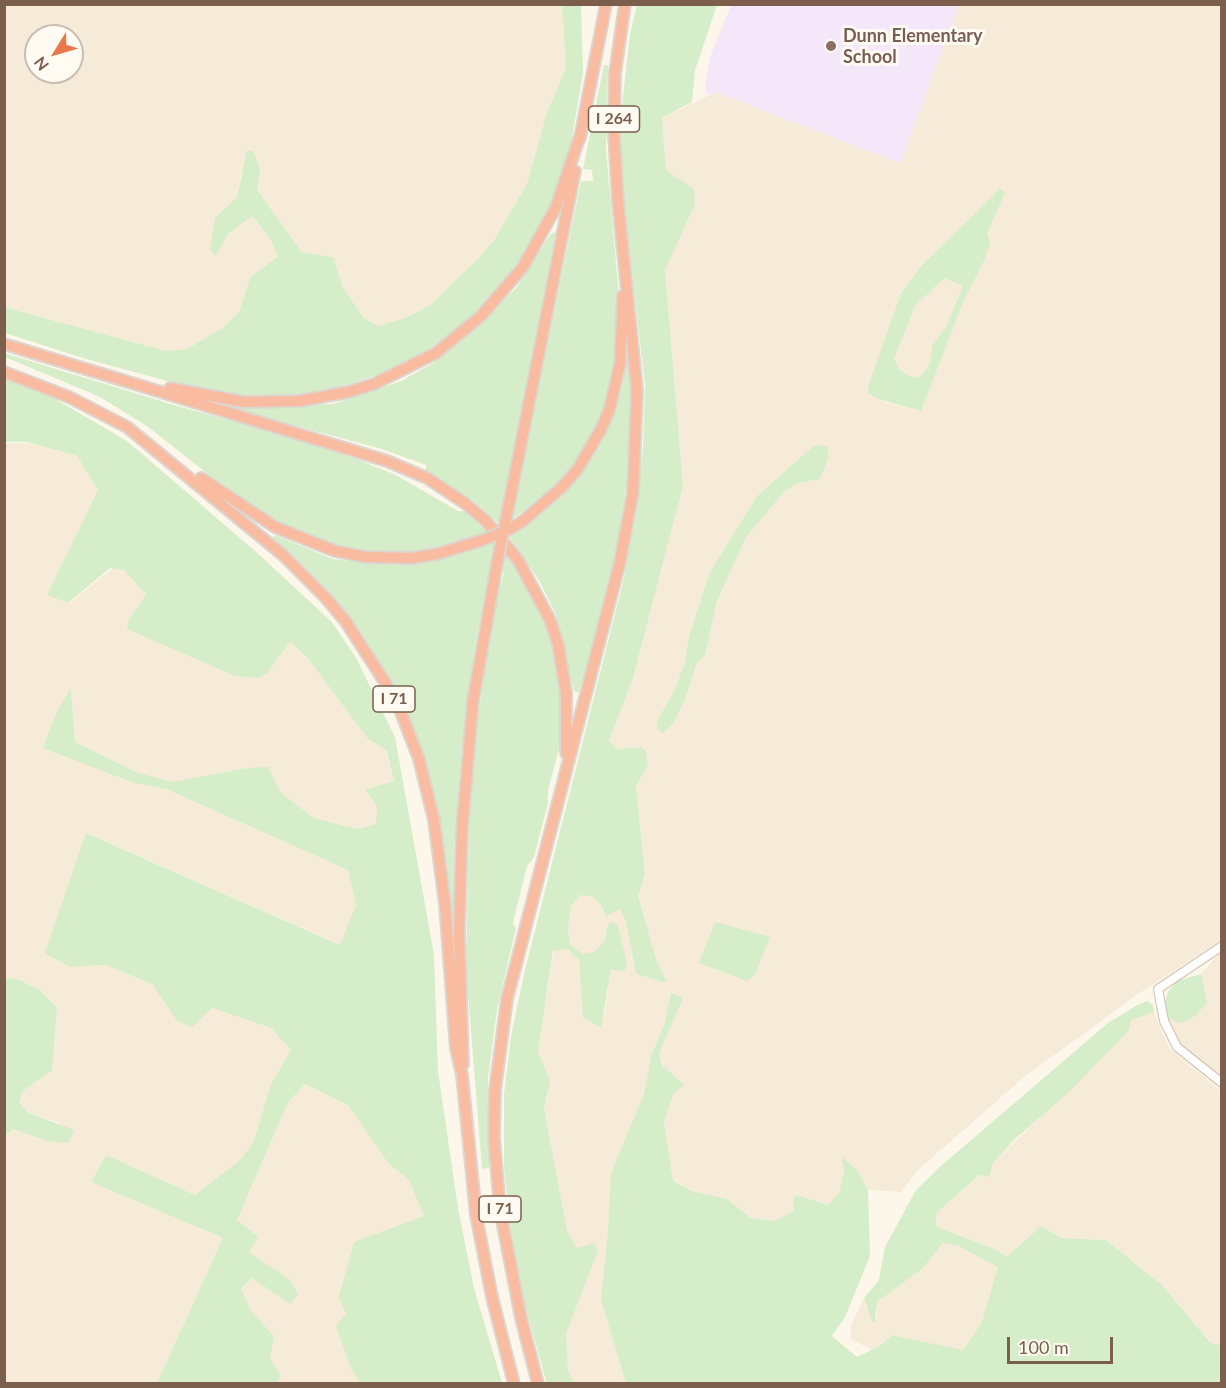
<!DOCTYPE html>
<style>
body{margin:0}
#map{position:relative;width:1226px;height:1388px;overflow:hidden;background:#fdf7eb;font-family:Lato,sans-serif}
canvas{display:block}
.frame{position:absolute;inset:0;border:6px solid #7b5f4c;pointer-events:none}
.north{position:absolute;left:24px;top:24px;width:60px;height:60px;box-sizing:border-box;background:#fffbf3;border:2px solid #cabdb0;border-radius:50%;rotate:233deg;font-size:16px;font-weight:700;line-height:24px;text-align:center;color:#7b5f4c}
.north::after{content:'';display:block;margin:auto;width:21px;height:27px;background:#eb774c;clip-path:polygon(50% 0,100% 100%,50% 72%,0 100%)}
.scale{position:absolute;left:1007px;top:1337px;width:106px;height:27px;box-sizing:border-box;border:3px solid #7b5f4c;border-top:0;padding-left:8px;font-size:18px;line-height:21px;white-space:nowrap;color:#7b5f4c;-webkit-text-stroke:4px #fffbf3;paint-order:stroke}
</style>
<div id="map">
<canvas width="1226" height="1388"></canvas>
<div class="frame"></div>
<div class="north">N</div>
<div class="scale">100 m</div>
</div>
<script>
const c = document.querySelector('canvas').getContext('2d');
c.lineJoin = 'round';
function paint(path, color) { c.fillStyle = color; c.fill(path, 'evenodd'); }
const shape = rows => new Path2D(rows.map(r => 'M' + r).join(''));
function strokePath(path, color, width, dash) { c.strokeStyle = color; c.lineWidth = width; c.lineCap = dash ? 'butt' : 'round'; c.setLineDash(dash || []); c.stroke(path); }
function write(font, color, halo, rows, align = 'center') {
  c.font = font + ' Lato,sans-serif'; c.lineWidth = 6; c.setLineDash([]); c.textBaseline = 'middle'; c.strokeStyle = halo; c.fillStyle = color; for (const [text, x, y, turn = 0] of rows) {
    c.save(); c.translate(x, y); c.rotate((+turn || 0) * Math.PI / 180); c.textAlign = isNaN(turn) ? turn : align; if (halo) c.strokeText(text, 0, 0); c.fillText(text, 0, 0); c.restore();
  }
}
paint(shape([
 [4,5,562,5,566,68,547,112,527,184,494,240,479,258,429,306,405,318,378,326,364,318,343,288,333,257,302,252,257,190,260,170,241,172,237,197,215,219,216,256,228,234,252,216,270,238,278,256,250,278,239,312,224,327,187,349,166,351,5,307],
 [36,36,72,36,72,72,36,72],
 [959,5,1221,5,1221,940,1135,996,1023,1078,919,1169,901,1192,868,1190,859,1173,841,1157,844,1171,839,1194,828,1205,797,1195,794,1210,777,1221,751,1218,727,1199,691,1191,673,1179,664,1123,673,1094,683,1085,662,1065,659,1053,683,998,671,994,664,1025,651,1056,644,1094,611,1173,608,1230,601,1300,626,1383,574,1383,568,1370,566,1334,598,1251,577,1248,567,1230,544,1108,548,1090,538,1052,554,950,567,949,579,960,583,1017,605,1012,611,968,608,924,604,942,594,952,582,954,570,944,568,930,571,906,581,895,593,897,601,904,620,909,626,921,636,974,667,983,656,959,638,896,645,874,636,786,648,765,641,747,617,749,609,741,633,678,683,486,665,269,695,203,694,189,666,170,662,118,716,92,900,163],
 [999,190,1005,193,987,234,984,261,964,300,921,411,885,402,868,393,901,292,921,266],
 [815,446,820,479,795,484,783,493,746,537,717,601,705,654,697,662,686,697,657,721,675,689,685,662,689,636,710,572,757,496],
 [715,922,735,930,770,938,763,951],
 [944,278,963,286,946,327,932,346,930,364,919,378,909,376,899,369,894,359,915,306],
 [5,443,31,443,77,456,98,490,47,595,69,603,113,568,124,570,146,594,129,619,267,673,290,641,306,656,368,739,387,751,394,782,365,791,377,806,376,824,359,829,314,818,246,768,172,782,136,772,75,742,71,690,43,747,134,783,166,789,348,870,356,905,341,945,87,833,70,967,105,965,152,984,177,1021,212,1008,271,1028,291,1050,271,1084,253,1143,240,1160,195,1195,106,1155,91,1182,223,1238,157,1383,5,1383,5,1136,11,1129,48,1141,60,1123,27,1112,19,1102,23,1091,52,1070,57,1008,41,991,20,980,5,978],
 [1221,951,1221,1077,1181,1046,1168,1019,1173,1021,1203,994,1201,974],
 [1154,1012,1169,1048,1221,1091,1221,1345,1212,1343,1162,1285,1106,1240,1062,1238,1041,1226,1007,1257,995,1249,937,1227,935,1214,981,1175,989,1177,993,1163,1129,1030,1130,1020],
 [305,1084,348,1105,388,1163,409,1180,424,1216,355,1242,346,1314,352,1371,361,1383,276,1383,281,1376,270,1359,274,1336,251,1311,241,1288,252,1278,268,1289,289,1279,249,1252,237,1220,288,1102],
 [943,1243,958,1246,999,1267,982,1322,963,1350,892,1335,872,1350,851,1339,851,1325,864,1298,865,1305,877,1319,877,1302,922,1269]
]), '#f6ead9');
paint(shape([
 [731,5,959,5,900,163,716,92,707,95,705,85,710,57]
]), '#f4e7fa');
paint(shape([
 [562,5,581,5,583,73,570,149,550,205,525,252,492,298,454,333,399,368,314,395,250,398,201,390,86,359,5,333,4,307,166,351,187,349,224,327,239,312,250,278,278,256,270,238,252,216,228,234,216,256,210,250,215,218,237,197,247,150,254,152,260,170,257,190,302,252,333,257,343,288,364,318,378,326,405,318,429,306,479,258,494,240,527,184,547,112,566,68],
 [637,5,717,5,695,70,692,102,662,118,666,170,694,189,695,204,665,270,683,486,633,678,609,741,617,749,641,747,646,751,648,765,636,786,645,874,638,896,656,959,667,983,636,974,626,921,620,909,606,916,601,904,593,897,581,895,571,906,568,930,570,944,582,954,594,952,604,942,608,924,612,922,618,927,627,964,624,972,611,969,601,1027,583,1018,579,960,567,949,553,951,538,1052,550,1081,544,1108,567,1230,577,1248,594,1243,598,1251,566,1334,568,1370,574,1383,547,1384,516,1273,504,1169,504,1094,511,1036,525,970,622,586,636,515,643,447,645,385,621,177,621,115,630,34],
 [604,65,608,65,606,150,620,308,614,379,604,414,584,454,547,494,512,519,581,181,593,181,592,170,583,169],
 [1000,189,1005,193,987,234,990,242,984,261,964,300,921,411,878,399,868,393,869,384,901,293,921,266],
 [944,278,963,286,946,327,932,346,930,364,919,378,909,376,899,369,894,359,915,306],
 [556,231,499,524,475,502,426,471,426,465,382,449,236,410,237,406,333,404,401,381,435,362,434,360,466,336,517,287,550,235],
 [628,348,633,390,629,485,626,489,614,567,592,653,578,693,574,691,556,615,540,582,509,536,533,521,561,497,593,456,605,435,622,389],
 [4,353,177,406,288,436,361,461,394,474,458,511,465,511,487,532,453,545,411,554,368,553,332,546,285,527,232,493,147,426,100,397,5,357],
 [4,380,38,389,127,441,255,551,331,621,355,656,395,737,434,955,438,1071,458,1208,474,1288,502,1383,361,1383,352,1371,336,1326,346,1314,339,1297,354,1242,424,1216,409,1180,388,1163,348,1105,305,1084,288,1102,237,1220,258,1237,249,1252,289,1279,298,1294,290,1304,252,1278,241,1288,251,1311,274,1336,270,1359,281,1376,276,1383,157,1383,223,1238,91,1182,106,1155,195,1195,240,1160,253,1143,271,1084,291,1050,271,1028,212,1008,192,1027,177,1021,152,984,105,965,70,967,45,953,86,833,340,945,356,905,348,870,166,789,134,783,43,748,57,711,71,689,75,742,136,772,172,782,246,768,268,767,281,793,314,818,358,829,376,824,377,806,365,790,394,781,387,751,368,739,306,656,290,642,267,673,258,678,235,676,127,629,129,619,146,594,124,570,110,568,68,603,47,595,98,490,77,456,28,442,5,442],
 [815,445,828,446,828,458,820,479,795,484,783,493,746,537,717,601,705,655,697,662,686,697,673,724,663,733,657,729,657,721,675,689,685,662,689,636,710,572,757,496],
 [275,535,333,559,384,564,435,561,495,542,475,646,462,745,454,846,453,932,443,837,436,804,409,716,381,665,356,627,308,570,277,541,273,537],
 [506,551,539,607,549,633,556,657,562,720,560,745,548,790,548,803,534,857,527,866,516,910,513,924,516,928,497,1010,488,1078,490,1167,482,1169,466,968,469,823,477,725,493,617,504,572,502,570],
 [715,922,770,937,755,974,747,981,699,963],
 [1201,974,1207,1003,1196,1015,1182,1023,1168,1019,1165,1001,1168,992,1177,981],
 [5,978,20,980,41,991,57,1008,52,1070,23,1091,19,1102,27,1112,74,1130,69,1143,48,1141,12,1129,5,1136],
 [671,993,683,998,659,1053,662,1065,684,1085,673,1094,664,1123,673,1180,691,1191,727,1199,751,1218,776,1221,794,1210,793,1199,797,1195,828,1205,839,1193,844,1171,841,1156,859,1173,868,1190,870,1256,845,1317,832,1336,857,1357,879,1346,892,1335,963,1350,982,1322,998,1267,958,1246,943,1243,922,1269,877,1302,875,1323,872,1322,864,1298,879,1280,885,1247,916,1190,942,1165,1108,1023,1139,1004,1147,1001,1153,1005,1154,1012,1131,1020,1129,1030,1071,1090,1015,1139,993,1163,989,1177,980,1175,935,1214,937,1227,995,1249,1007,1257,1041,1226,1062,1238,1106,1240,1162,1285,1211,1343,1221,1345,1221,1383,626,1383,601,1300,608,1230,611,1173,644,1094,651,1056,664,1025]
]), '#d5edc8');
const tertiary = shape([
 [1222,946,1158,989,1164,1021,1177,1047,1222,1083]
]);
const motorway = shape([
 [580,138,606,4],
 [4,344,387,461,427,478,466,504,486,521,518,560,550,620,558,644,566,692,566,753],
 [4,372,69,397,127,427,283,555,325,597,346,622,386,684,400,710,419,759,434,820,445,904,456,1049,462,1075,476,1215,492,1297,514,1384],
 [170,388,244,402,299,401,348,392,374,384,436,353,481,316,523,267,556,207,581,133],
 [201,478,275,527,335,551,366,557,412,558,437,554,483,540],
 [508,509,575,171],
 [524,520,561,488,577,470,600,431,609,411,620,364,623,296],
 [463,1064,459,934,462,828,473,701,498,558],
 [538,1384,521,1318,500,1210,494,1137,495,1090,507,999,620,562,633,492,637,390,618,202,614,133,615,73,625,4]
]);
strokePath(tertiary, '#d2c0af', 10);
strokePath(motorway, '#ddd5d0', 14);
strokePath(tertiary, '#fff', 8);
strokePath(motorway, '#f9bca0', 10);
const motorwayBridge = shape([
 [483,540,512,528,524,520],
 [498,558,508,509]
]);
strokePath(motorwayBridge, '#ddd5d0', 14, []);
strokePath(motorwayBridge, '#f9bca0', 10);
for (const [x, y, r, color] of [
 [831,46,6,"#8d6e63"]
]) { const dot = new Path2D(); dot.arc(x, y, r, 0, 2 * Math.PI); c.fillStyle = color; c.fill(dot); strokePath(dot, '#fffbf3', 2); }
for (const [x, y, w] of [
 [614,119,51],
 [394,699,42],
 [500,1209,42]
]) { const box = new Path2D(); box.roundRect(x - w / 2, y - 13, w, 26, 4.5); c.fillStyle = '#fffbf3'; c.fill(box); strokePath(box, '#7b5f4c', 1.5); }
write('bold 16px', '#7b5f4c', null, [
 ["I 264",614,119],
 ["I 71",394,699],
 ["I 71",500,1209]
]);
write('bold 18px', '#785e54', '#fffbf3', [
 ["Dunn Elementary",843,36],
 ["School",843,57]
], 'left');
</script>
